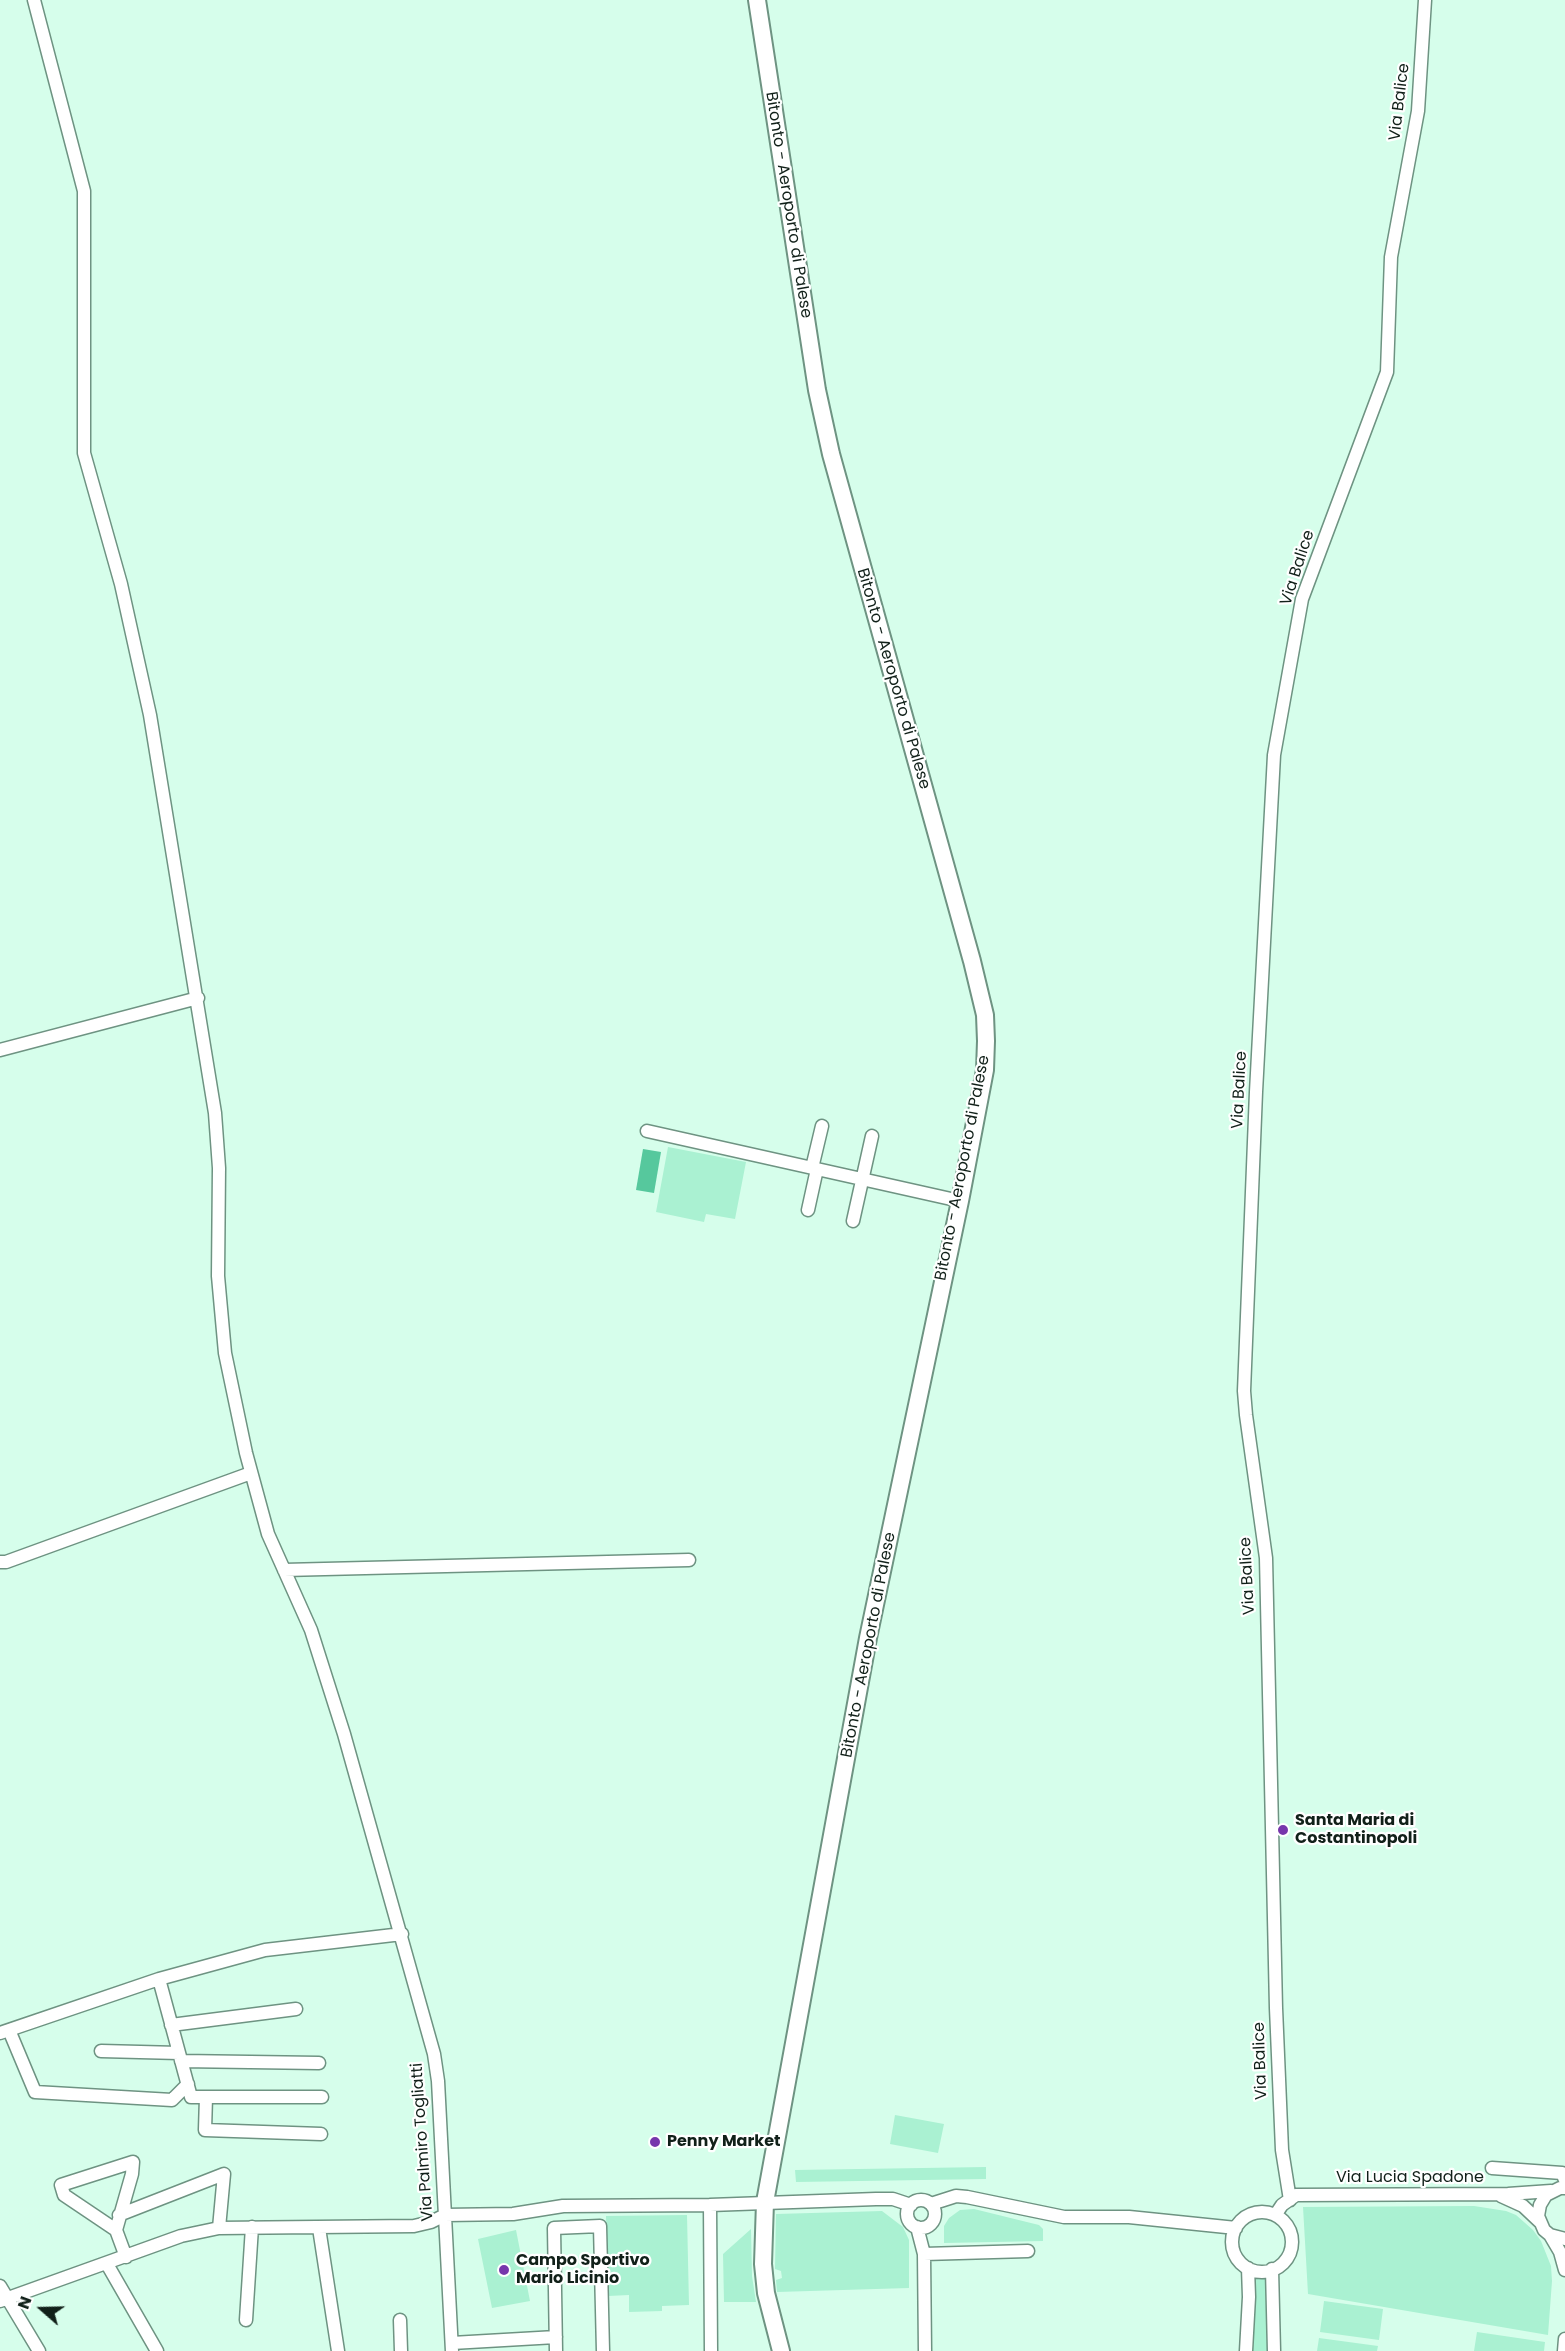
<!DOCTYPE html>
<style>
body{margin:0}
#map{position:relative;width:1565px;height:2351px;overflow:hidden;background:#d6feeb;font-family:Poppins,sans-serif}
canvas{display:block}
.north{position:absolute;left:12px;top:2279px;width:60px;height:60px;-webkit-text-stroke:4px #fff;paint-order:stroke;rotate:290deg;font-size:16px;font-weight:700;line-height:24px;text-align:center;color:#112019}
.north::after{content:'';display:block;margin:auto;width:21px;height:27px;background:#112019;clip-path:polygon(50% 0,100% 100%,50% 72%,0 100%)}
</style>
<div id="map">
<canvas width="1565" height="2351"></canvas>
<div class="north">N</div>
</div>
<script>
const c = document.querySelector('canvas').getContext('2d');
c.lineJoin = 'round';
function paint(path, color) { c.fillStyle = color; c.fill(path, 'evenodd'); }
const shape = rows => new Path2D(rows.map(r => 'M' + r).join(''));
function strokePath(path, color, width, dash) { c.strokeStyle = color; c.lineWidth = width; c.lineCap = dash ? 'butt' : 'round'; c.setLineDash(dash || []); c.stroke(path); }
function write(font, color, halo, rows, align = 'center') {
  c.font = font + ' Poppins,sans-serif'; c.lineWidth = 4.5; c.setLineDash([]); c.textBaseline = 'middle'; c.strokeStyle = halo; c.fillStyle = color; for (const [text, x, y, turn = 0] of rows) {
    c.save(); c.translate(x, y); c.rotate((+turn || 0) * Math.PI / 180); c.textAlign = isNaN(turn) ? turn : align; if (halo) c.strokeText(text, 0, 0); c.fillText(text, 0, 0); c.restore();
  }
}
paint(shape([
 [668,1147,746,1162,735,1219,706,1214,704,1222,656,1212],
 [895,2115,944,2124,938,2153,890,2144],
 [986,2167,986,2179,796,2182,795,2170],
 [1474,2206,1506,2211,1516,2215,1533,2230,1541,2241,1551,2266,1552,2281,1548,2335,1308,2294,1303,2207],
 [974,2209,1039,2225,1043,2229,1043,2241,944,2243,944,2226,949,2218,960,2210],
 [882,2211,903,2227,909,2240,909,2288,777,2292,776,2280,782,2278,781,2271,775,2269,776,2214],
 [687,2215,689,2305,662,2306,662,2311,629,2312,629,2295,608,2296,606,2216],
 [751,2229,752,2276,756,2302,724,2302,723,2254],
 [516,2230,530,2301,492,2308,478,2239],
 [1254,2275,1268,2278,1269,2351,1253,2351],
 [1324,2301,1383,2309,1379,2340,1320,2332],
 [1477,2332,1545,2342,1544,2351,1474,2351],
 [1319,2338,1378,2346,1377,2351,1317,2351]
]), '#aaf1d2');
paint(shape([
 [643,1149,661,1152,654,1193,636,1190]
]), '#56c89d');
const street = shape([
 [34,0,84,191,84,453,121,584,150,715,215,1113,219,1168,218,1276,225,1353,246,1453,268,1534,311,1630,344,1734,434,2054,438,2081,452,2351],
 [0,1050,198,998],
 [647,1131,960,1201],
 [812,1168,822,1126],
 [808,1210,817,1169],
 [853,1221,872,1136],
 [0,1562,6,1562,251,1473],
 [284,1570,689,1560],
 [159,1979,191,2097,322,2097],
 [171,2025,296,2009],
 [9,2030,35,2092,172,2100,188,2084],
 [0,2033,159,1979,265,1950,402,1934],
 [101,2051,179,2053],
 [181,2061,319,2063],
 [206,2097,205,2130,321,2134],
 [1492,2168,1562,2173,1565,2180],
 [1565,2188,1560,2188,1546,2195,1540,2205,1538,2216,1544,2230,1550,2235,1565,2239],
 [1501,2196,1523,2206,1540,2222],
 [1290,2200,1282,2150,1276,2008,1266,1558,1246,1415,1244,1391,1256,1092,1274,755,1302,599,1387,372,1391,257,1418,111,1425,0],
 '907 2214a14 14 0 1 1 28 0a14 14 0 1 1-28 0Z',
 [931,2204,956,2196,967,2197,1064,2217,1129,2217,1236,2228],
 '1232 2242a30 30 0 1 1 60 0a30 30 0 1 1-60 0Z',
 [1276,2214,1282,2205,1296,2195,1508,2194,1551,2191],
 [119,2215,224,2174,219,2228],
 [917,2227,924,2254,925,2351],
 [319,2228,338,2351],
 [116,2230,64,2195,61,2185,133,2162,132,2174,116,2230,126,2257],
 [1550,2235,1560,2252,1565,2270],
 [924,2254,1028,2251],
 [107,2264,157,2351],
 [1272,2269,1274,2351],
 [0,2286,39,2351],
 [0,2301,181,2236,219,2228,414,2226,431,2222,445,2215,513,2214,563,2206,710,2205],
 [246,2320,252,2227],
 [400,2320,401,2351],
 [452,2343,556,2337],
 [556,2351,554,2228,600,2226,603,2351],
 [711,2351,710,2205,876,2199,893,2199,911,2205],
 [1246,2351,1249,2297,1248,2268],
 [1564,2351,1565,2339]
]);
const secondary = shape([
 [757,0,817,390,831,454,972,961,985,1015,986,1041,985,1070,960,1201,868,1638,765,2202,763,2264,766,2293,781,2351]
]);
strokePath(street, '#6e9382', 15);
strokePath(secondary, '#6e9382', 20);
strokePath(street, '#fff', 12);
strokePath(secondary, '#fff', 16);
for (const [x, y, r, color] of [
 [1283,1830,6,"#7737ac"],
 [655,2142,6,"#7737ac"],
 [504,2270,6,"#7737ac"]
]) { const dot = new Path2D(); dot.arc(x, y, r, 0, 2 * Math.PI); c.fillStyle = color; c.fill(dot); strokePath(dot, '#fff', 2); }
write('16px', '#112019', '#fff', [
 ["Via Balice",1400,102,-83],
 ["Bitonto - Aeroporto di Palese",788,205,81],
 ["Via Balice",1298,568,-72],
 ["Bitonto - Aeroporto di Palese",893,679,74],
 ["Via Balice",1240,1090,-87],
 ["Bitonto - Aeroporto di Palese",963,1168,-79],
 ["Via Balice",1248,1576,-93],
 ["Bitonto - Aeroporto di Palese",869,1645,-79],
 ["Via Balice",1261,2061,-92],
 ["Via Palmiro Togliatti",423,2142,-94],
 ["Via Lucia Spadone",1410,2178]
]);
write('bold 16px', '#112019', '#fff', [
 ["Santa Maria di",1295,1821],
 ["Costantinopoli",1295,1839],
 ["Penny Market",667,2142],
 ["Campo Sportivo",516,2261],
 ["Mario Licinio",516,2279]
], 'left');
</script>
